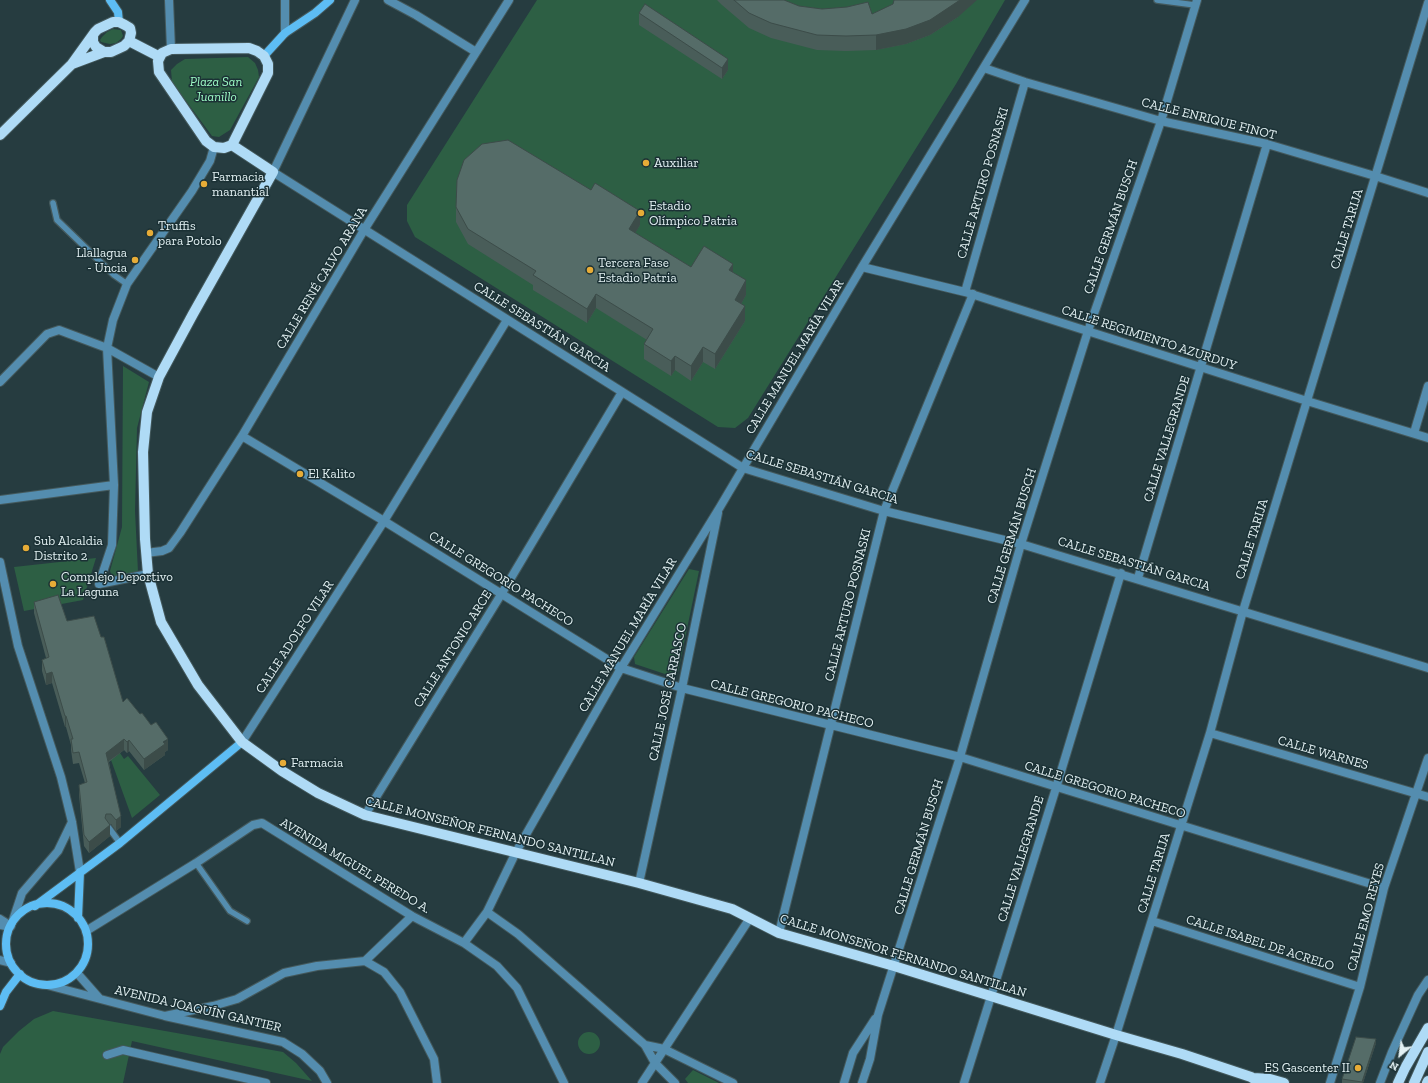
<!DOCTYPE html>
<meta charset="utf-8">
<style>
body{margin:0}
#map{position:relative;width:1428px;height:1083px;overflow:hidden;background:#263c40;font-family:"Zilla Slab",serif}
canvas{display:block}
.north{position:absolute;left:1380px;top:1035px;width:40px;height:40px;-webkit-text-stroke:3px #1b3135;paint-order:stroke;rotate:209deg;font-size:11px;font-weight:700;line-height:16px;text-align:center;color:#e2f0f2}
.north::after{content:'';display:block;margin:auto;width:14px;height:18px;background:#e2f0f2;clip-path:polygon(50% 0,100% 100%,50% 72%,0 100%)}
</style>
<div id="map">
<canvas width="1428" height="1083"></canvas>
<div class="north">N</div>
</div>
<script>
const c = document.querySelector('canvas').getContext('2d');
c.lineJoin = 'round';
function paint(path, color) { c.fillStyle = color; c.fill(path, 'evenodd'); }
const shape = rows => new Path2D(rows.map(r => 'M' + r).join(''));
function strokePath(path, color, width, dash) { c.strokeStyle = color; c.lineWidth = width; c.lineCap = dash ? 'butt' : 'round'; c.setLineDash(dash || []); c.stroke(path); }
function write(font, color, halo, rows, align = 'center') {
  c.font = font + ' "Zilla Slab",serif'; c.lineWidth = 3; c.setLineDash([]); c.textBaseline = 'middle'; c.strokeStyle = halo; c.fillStyle = color; for (const [text, x, y, turn = 0] of rows) {
    c.save(); c.translate(x, y); c.rotate((+turn || 0) * Math.PI / 180); c.textAlign = isNaN(turn) ? turn : align; if (halo) c.strokeText(text, 0, 0); c.fillText(text, 0, 0); c.restore();
  }
}
paint(shape([
 [537,0,1005,0,956,84,748,418,735,428,718,427,415,237,407,221,407,205],
 [113,29,121,30,123,36,121,39,116,43,110,44,101,42,100,40,102,37,107,32],
 [248,57,255,63,258,70,259,77,230,130,219,137,212,136,172,82,171,70,177,64,185,59],
 [123,366,149,382,137,428,135,511,138,572,117,577,112,576,110,571,122,527],
 [96,558,83,600,24,611,14,567],
 [689,569,699,571,678,672,671,676,635,664,634,657],
 [120,753,124,759,128,756,160,795,132,818,111,760],
 [53,1011,283,1052,296,1063,312,1081,132,1041,123,1083,0,1083,0,1054,3,1047,19,1031,34,1019],
 '578 1043a11 11 0 1 1 22 0a11 11 0 1 1-22 0Z',
 [693,1070,719,1083,688,1083,685,1079]
]), '#2d5f44');
const service = shape([
 [1157,0,1195,5],
 [53,203,57,220,114,275,127,284],
 [109,828,120,843],
 [196,863,230,911,247,921]
]);
const minor = shape([
 [355,0,273,172,743,468,884,511,1021,544,1428,668],
 [388,0,416,15,476,52],
 [984,68,1025,82,1161,121,1267,144,1375,176,1428,193],
 [862,267,965,292,1307,401,1428,438],
 [965,292,1025,82],
 [0,382,47,334,59,330,107,348,159,377],
 [1414,433,1428,386],
 [242,436,384,521,621,668,682,688,960,757,1384,888],
 [114,485,112,545,99,584,148,574],
 [0,500,114,485,107,348,113,320,127,284,192,191,210,161,214,147],
 [146,553,162,551,169,548,180,533,242,436,364,230,509,0],
 [0,562,18,646,61,777,72,822,80,872],
 [1138,578,1267,144],
 [1210,733,1428,797],
 [242,742,384,521,507,320],
 [365,815,502,593,622,392],
 [639,883,682,688,718,513],
 [487,912,518,934,645,1045,655,1063,675,1083],
 [0,919,11,926],
 [1152,921,1360,987],
 [12,923,22,893,58,851,72,822],
 [86,931,196,863,253,825,262,823,412,916,464,943,497,966,517,988,564,1083],
 [779,933,884,511,973,294],
 [464,943,487,912,516,852,621,668,720,507,862,267,1025,0],
 [365,961,412,916],
 [77,973,99,998],
 [47,985,165,1016,283,1042,302,1054,320,1071,327,1083],
 [165,1016,213,1006,237,999,284,973,317,966,365,961,384,972,400,992,434,1059,437,1083],
 [645,1045,664,1049,733,1083],
 [107,1055,123,1050,266,1083],
 [642,1083,750,918],
 [844,1083,853,1053,875,1019],
 [862,1083,870,1059,878,1015,960,757,1021,544,1088,331,1161,121,1197,0],
 [964,1083,1056,788,1121,573],
 [1100,1083,1116,1035,1210,733,1243,611,1428,3],
 [1330,1083,1360,987,1384,888,1428,758],
 [1380,1083,1392,1052,1418,995,1428,980]
]);
const tertiary = shape([
 [169,0,171,49],
 [285,0,285,33],
 [0,925,10,927],
 [0,960,11,963]
]);
const secondary = shape([
 [110,0,118,12,119,22],
 [264,56,285,33,315,13,330,0],
 '6 944a41 41 0 1 1 82 0a41 41 0 1 1-82 0Z',
 [35,906,120,843,242,742],
 [78,918,80,872],
 [0,1006,6,992,20,974]
]);
const primary = shape([
 [129,41,160,57],
 [249,48,257,51,264,56,268,64,268,73,232,145,224,148,214,147,206,141,159,72,158,61,162,53,171,49,249,48],
 [72,64,104,52],
 [0,135,72,64,95,32,98,29,113,22,119,22,125,25,130,28,131,33,129,41,124,46,111,52,104,52,96,47,93,42,93,35],
 [232,145,273,172,193,314,159,377,147,412,143,452,145,539,148,574,161,622,198,685,242,742,282,771,318,793,365,815,639,883,732,909,779,933,894,966,1116,1035,1182,1054,1251,1077,1260,1083],
 [1253,1078,1270,1079,1284,1083],
 [1398,1083,1405,1068,1428,1028],
 [1414,1083,1428,1052],
 [1427,1083,1428,1081]
]);
strokePath(service, '#44595c', 8);
strokePath(minor, '#44595c', 10);
strokePath(tertiary, '#44595c', 10);
strokePath(secondary, '#44595c', 10);
strokePath(primary, '#44595c', 12);
strokePath(service, '#548daf', 5.5);
strokePath(minor, '#548daf', 8);
strokePath(tertiary, '#548daf', 8);
strokePath(secondary, '#5dbdf4', 8);
strokePath(primary, '#afdbf6', 10);
paint(shape([
 [717,0,784,0,799,6,822,9,872,14,958,17,930,35,906,44,876,50,846,51,817,50,771,38,749,28,722,5],
 [639,13,728,70,722,79,639,25],
 [456,207,640,225,635,233,691,267,733,272,746,295,741,304,745,321,715,369,703,362,691,381,675,370,671,376,644,359,644,344,647,340,596,308,587,323,533,290,533,285,468,244,456,222],
 [34,602,67,621,123,702,168,750,165,752,165,755,144,770,129,751,127,753,124,750,109,762,121,827,116,831,111,824,109,825,110,836,89,853,84,846,79,795,79,785,85,783,79,763,73,764,71,750,71,745,66,727,65,727,52,683,46,685,42,671,42,660,46,658,34,613],
 [1376,1043,1363,1083,1342,1083,1342,1079]
]), '#495d59');
paint(shape([
 [960,0,977,0,958,17,930,35,906,44,876,50,876,35],
 [728,59,728,70,722,79,722,68],
 [640,211,640,225,629,244,629,229],
 [733,264,733,279,729,270],
 [746,280,746,295,735,315,735,300],
 [596,294,596,308,587,323,587,309],
 [745,306,745,321,715,369,715,354],
 [703,347,703,362,691,381,691,366],
 [675,356,675,370,671,376,671,361],
 [52,672,52,683,46,685,46,674],
 [65,716,66,716,66,727,65,727],
 [124,739,124,750,106,763,106,753],
 [168,739,168,750,165,752,165,755,144,770,144,759],
 [129,740,129,751,127,753,127,742],
 [121,816,121,827,116,831,116,820],
 [110,825,110,836,89,853,89,842],
 [1376,1039,1376,1043,1363,1083,1362,1083]
]), '#3c4c49');
const building = shape([
 [734,0,784,0,799,6,822,9,847,7,868,2,872,14,893,4,894,0,960,0,930,20,906,29,876,35,846,36,817,35,771,23,749,13,734,0],
 [645,4,728,59,722,68,639,13,645,4],
 [508,140,591,190,595,183,640,211,629,229,691,267,704,246,733,264,729,270,746,280,735,300,745,306,715,354,703,347,691,366,675,356,671,361,644,344,653,329,596,294,587,309,533,275,536,271,468,229,456,207,457,180,464,160,482,144,508,140],
 [58,595,67,621,94,616,101,637,104,637,123,702,127,698,140,714,142,713,151,725,156,722,168,739,163,742,165,744,144,759,129,740,127,742,124,739,106,753,121,816,116,820,111,814,106,814,105,818,110,825,89,842,84,835,79,785,87,782,79,752,73,753,71,739,73,739,66,716,65,716,52,672,46,674,42,660,49,657,34,602,58,595],
 [1356,1037,1376,1039,1362,1082,1342,1079,1356,1037]
]);
paint(building, '#556c68');
strokePath(building, '#3c4c49', 1);
for (const [x, y, r, color] of [
 [646,163,4,"#e7ac37"],
 [204,184,4,"#e7ac37"],
 [641,213,4,"#e7ac37"],
 [150,233,4,"#e7ac37"],
 [135,260,4,"#e7ac37"],
 [590,270,4,"#e7ac37"],
 [300,474,4,"#e7ac37"],
 [26,548,4,"#e7ac37"],
 [53,584,4,"#e7ac37"],
 [283,763,4,"#e7ac37"],
 [1358,1068,4,"#e7ac37"]
]) { const dot = new Path2D(); dot.arc(x, y, r, 0, 2 * Math.PI); c.fillStyle = color; c.fill(dot); strokePath(dot, '#1b3135', 1.5); }
write('italic 13px', '#9dfbc5', '#1b3135', [
 ["Plaza San",216,82],
 ["Juanillo",216,97]
]);
write('13px', '#e2f0f2', '#1b3135', [
 ["CALLE ENRIQUE FINOT",1209,119,14],
 ["CALLE ARTURO POSNASKI",983,183,-74],
 ["CALLE GERMÁN BUSCH",1111,227,-71],
 ["CALLE TARIJA",1347,229,-73],
 ["CALLE RENÉ CALVO ARANA",322,278,-59],
 ["CALLE SEBASTIÁN GARCIA",542,327,32],
 ["CALLE REGIMIENTO AZURDUY",1149,338,18],
 ["CALLE MANUEL MARÍA VILAR",795,357,-59],
 ["CALLE VALLEGRANDE",1167,439,-73],
 ["CALLE SEBASTIÁN GARCIA",822,477,17],
 ["CALLE GERMÁN BUSCH",1012,536,-73],
 ["CALLE TARIJA",1252,539,-73],
 ["CALLE SEBASTIÁN GARCIA",1134,564,17],
 ["CALLE GREGORIO PACHECO",501,579,32],
 ["CALLE ARTURO POSNASKI",848,605,-76],
 ["CALLE MANUEL MARÍA VILAR",628,635,-59],
 ["CALLE ADOLFO VILAR",295,637,-57],
 ["CALLE ANTONIO ARCE",453,649,-58],
 ["CALLE JOSÉ CARRASCO",668,692,-78],
 ["CALLE GREGORIO PACHECO",792,704,14],
 ["CALLE WARNES",1323,753,16],
 ["CALLE GREGORIO PACHECO",1105,790,17],
 ["CALLE MONSEÑOR FERNANDO SANTILLAN",490,832,14],
 ["CALLE GERMÁN BUSCH",919,847,-73],
 ["CALLE VALLEGRANDE",1021,859,-73],
 ["AVENIDA MIGUEL PEREDO A.",355,866,31],
 ["CALLE TARIJA",1154,873,-73],
 ["CALLE EMO REYES",1366,917,-75],
 ["CALLE ISABEL DE ACRELO",1260,943,18],
 ["CALLE MONSEÑOR FERNANDO SANTILLAN",903,956,17],
 ["AVENIDA JOAQUÍN GANTIER",198,1009,13]
]);
write('13px', '#e2f0f2', '#1b3135', [
 ["Auxiliar",654,163],
 ["Farmacia",212,177],
 ["manantial",212,192],
 ["Estadio",649,206],
 ["Olímpico Patria",649,221],
 ["Truffis",158,226],
 ["para Potolo",158,241],
 ["Llallagua",127,253,"right"],
 ["- Uncia",127,268,"right"],
 ["Tercera Fase",598,263],
 ["Estadio Patria",598,278],
 ["El Kalito",308,474],
 ["Sub Alcaldia",34,541],
 ["Distrito 2",34,556],
 ["Complejo Deportivo",61,577],
 ["La Laguna",61,592],
 ["Farmacia",291,763],
 ["ES Gascenter II",1350,1068,"right"]
], 'left');
</script>
